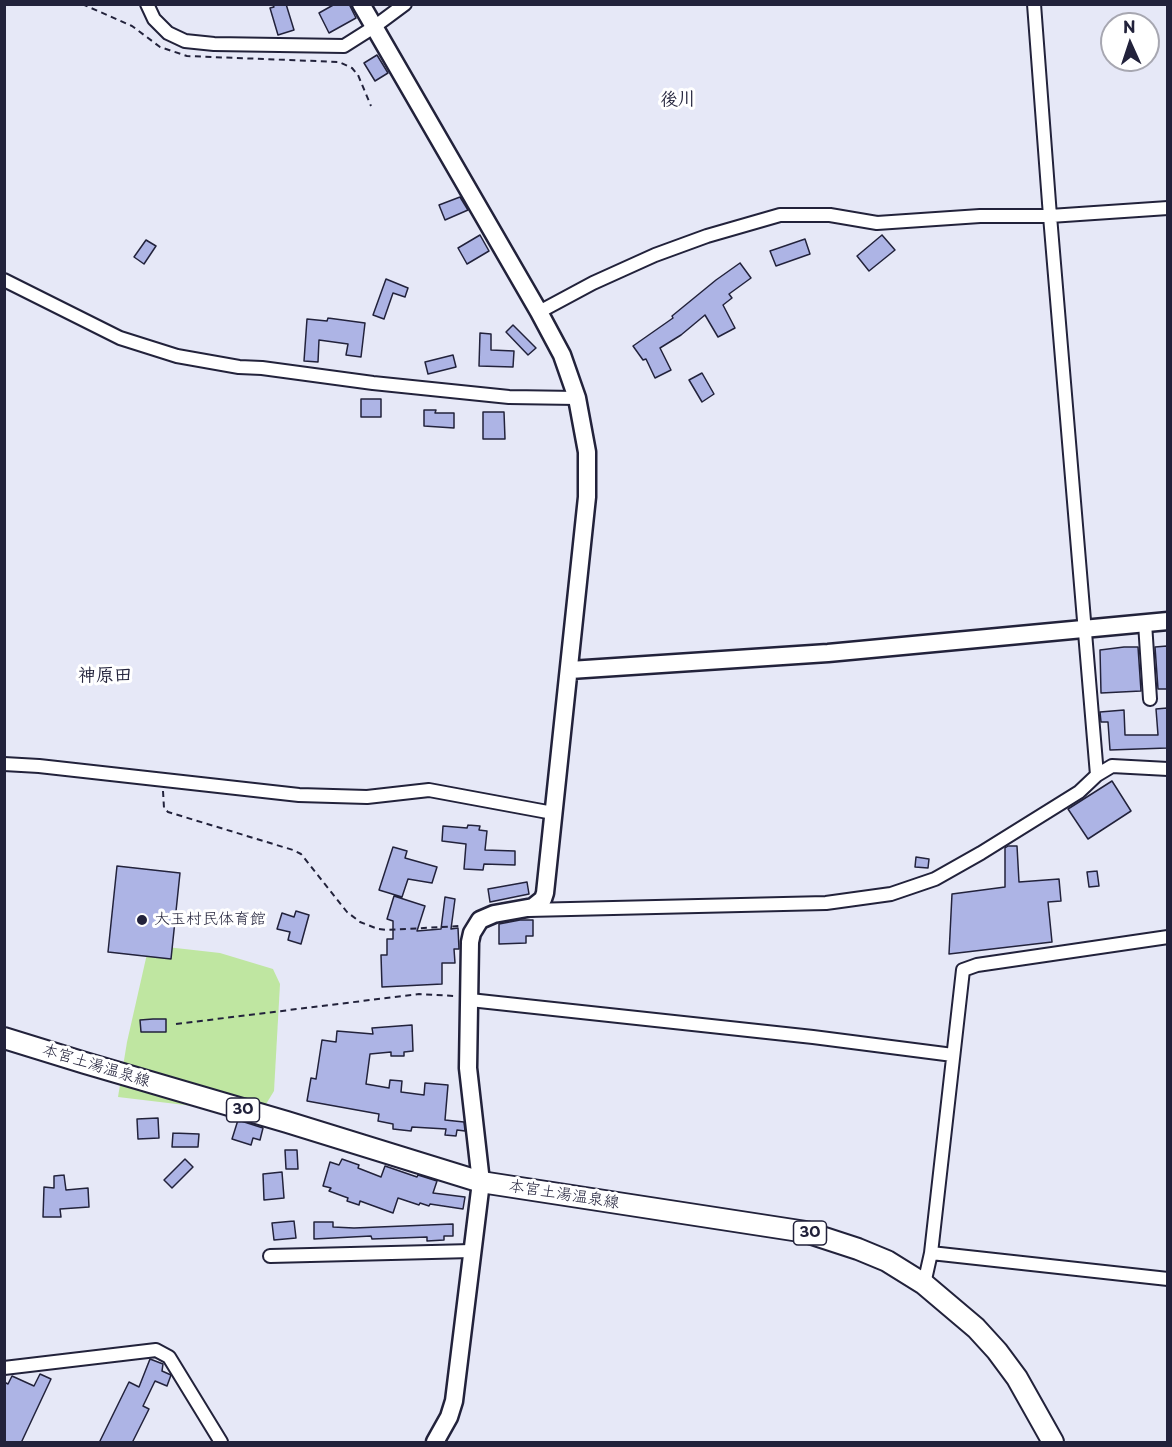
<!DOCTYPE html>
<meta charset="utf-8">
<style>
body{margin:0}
#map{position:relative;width:1172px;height:1447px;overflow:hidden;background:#e6e8f7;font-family:"Playpen Sans",sans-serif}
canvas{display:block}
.frame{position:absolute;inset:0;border:6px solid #22223b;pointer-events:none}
.north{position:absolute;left:1100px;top:12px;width:60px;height:60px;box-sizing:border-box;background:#fff;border:2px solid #a7a7b1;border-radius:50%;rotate:357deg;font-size:16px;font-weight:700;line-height:24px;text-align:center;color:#22223b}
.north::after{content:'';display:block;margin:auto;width:21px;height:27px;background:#22223b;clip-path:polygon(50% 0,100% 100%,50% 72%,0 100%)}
</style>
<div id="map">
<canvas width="1172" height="1447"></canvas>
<div class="frame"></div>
<div class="north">N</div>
</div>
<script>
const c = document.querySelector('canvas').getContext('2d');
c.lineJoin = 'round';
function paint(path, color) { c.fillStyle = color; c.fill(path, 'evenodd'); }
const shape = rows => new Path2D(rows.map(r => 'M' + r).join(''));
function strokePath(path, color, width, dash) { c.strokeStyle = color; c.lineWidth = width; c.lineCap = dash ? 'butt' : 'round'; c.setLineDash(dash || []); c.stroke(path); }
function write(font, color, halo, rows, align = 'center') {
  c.font = font + ' "Playpen Sans","Klee One",sans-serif'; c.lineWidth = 6; c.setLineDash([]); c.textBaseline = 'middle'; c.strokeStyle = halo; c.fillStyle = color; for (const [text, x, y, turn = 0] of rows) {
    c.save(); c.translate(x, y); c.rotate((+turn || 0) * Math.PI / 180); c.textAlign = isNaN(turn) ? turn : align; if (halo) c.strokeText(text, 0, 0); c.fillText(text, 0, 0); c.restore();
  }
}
paint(shape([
 [149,945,220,953,273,969,280,984,274,1091,260,1114,118,1097,127,1042]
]), '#bfe6a1');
const building = shape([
 [272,4,286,4,294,30,278,35,270,8,274,7,272,4],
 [335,4,349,4,356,18,329,33,319,13,335,4],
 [377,55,388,73,375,81,364,63,377,55],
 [460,197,468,210,445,220,439,205,460,197],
 [480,235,489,251,467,264,458,248,480,235],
 [882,235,895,250,869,271,857,256,882,235],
 [805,239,810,254,776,266,770,251,805,239],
 [146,240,156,246,144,264,134,257,146,240],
 [740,263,751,278,729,294,732,298,723,305,735,328,718,337,705,315,681,335,660,348,671,370,655,378,646,359,643,360,633,346,673,318,672,316,716,280,740,263],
 [386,279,408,288,405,297,393,293,384,319,373,315,386,279],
 [328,318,365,323,361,357,346,355,348,344,319,340,318,362,304,361,307,319,327,321,328,318],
 [513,325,536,348,528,355,506,332,513,325],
 [480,333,491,334,491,350,514,351,513,367,479,366,480,333],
 [453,355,456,367,428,374,425,362,453,355],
 [702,373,714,394,702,402,689,380,702,373],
 [361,399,381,399,381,417,361,417,361,399],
 [424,410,436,410,435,413,454,413,454,428,424,426,424,410],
 [483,412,504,412,505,439,483,439,483,412],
 [1167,646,1167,689,1158,689,1155,647,1167,646],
 [1124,647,1138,647,1141,691,1101,693,1100,650,1124,647],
 [1167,708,1167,748,1110,750,1108,722,1101,722,1100,712,1124,710,1125,735,1158,735,1156,709,1167,708],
 [1112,781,1131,811,1088,839,1068,809,1112,781],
 [468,825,480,826,479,830,487,831,485,850,515,851,515,865,484,864,483,870,464,869,466,844,442,841,443,826,467,828,468,825],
 [1008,846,1017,846,1019,882,1059,879,1061,901,1048,902,1052,942,949,954,952,894,1005,887,1005,848,1008,846],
 [393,847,407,851,405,858,437,867,432,883,408,879,402,897,379,890,393,847],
 [916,857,929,859,928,868,915,867,916,857],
 [117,866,180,873,171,959,108,952,117,866],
 [1097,871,1099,886,1089,887,1087,872,1097,871],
 [527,882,529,894,490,902,488,889,527,882],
 [394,896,425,906,417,931,441,929,445,897,455,899,451,929,458,928,459,949,454,949,455,963,442,963,442,984,382,987,381,955,387,955,387,939,393,939,393,921,387,919,394,896],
 [296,911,309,915,301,944,288,940,290,932,277,929,282,913,294,917,296,911],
 [520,920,533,920,533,936,526,936,526,943,499,944,499,924,520,920],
 [153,1019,166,1019,166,1032,141,1032,140,1020,153,1019],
 [412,1025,413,1051,404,1052,404,1056,391,1056,391,1052,370,1054,366,1084,389,1088,390,1080,402,1081,401,1092,424,1095,425,1083,448,1085,445,1120,464,1122,465,1131,457,1130,456,1136,445,1135,446,1129,412,1127,411,1131,393,1129,393,1124,378,1121,379,1114,307,1101,311,1078,316,1079,322,1040,336,1042,337,1031,373,1034,372,1028,412,1025],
 [158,1118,159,1138,138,1139,137,1119,158,1118],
 [238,1120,263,1128,260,1140,253,1138,251,1145,232,1139,238,1120],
 [173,1133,199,1134,198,1147,172,1147,173,1133],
 [285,1150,297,1150,298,1169,286,1169,285,1150],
 [185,1159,193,1167,172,1188,164,1180,185,1159],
 [342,1159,359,1165,358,1168,381,1177,385,1166,417,1177,418,1175,437,1181,433,1193,465,1197,463,1209,430,1204,429,1206,420,1203,419,1205,398,1198,393,1213,360,1201,359,1205,347,1201,348,1198,329,1191,331,1188,323,1186,330,1162,339,1165,342,1159],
 [282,1172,284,1198,264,1200,263,1174,282,1172],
 [64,1175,66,1190,88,1188,89,1207,60,1209,61,1217,43,1217,44,1187,54,1188,54,1176,64,1175],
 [294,1221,296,1238,274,1240,272,1223,294,1221],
 [314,1222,333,1222,333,1227,354,1228,453,1224,453,1236,444,1236,444,1240,427,1241,427,1237,372,1239,371,1236,314,1239,314,1222],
 [150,1359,163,1364,162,1371,171,1375,167,1386,155,1381,143,1406,149,1409,132,1443,99,1443,129,1382,139,1387,150,1359],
 [40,1374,51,1379,21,1443,4,1443,4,1382,8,1384,12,1376,34,1386,40,1374]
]);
paint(building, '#adb4e5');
strokePath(building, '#22223b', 1.5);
const street = shape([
 [147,4,154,19,168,33,185,41,214,44,344,46,374,27,405,4],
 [1034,4,1050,216,1097,775],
 [4,280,120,338,177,356,239,367,262,368,373,383,509,397,577,398],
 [539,312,593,283,655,255,707,236,780,215,830,215,877,223,980,216,1050,216,1168,208],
 [1145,623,1150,699],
 [4,764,39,766,299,795,367,797,429,790,553,813],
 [528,910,826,903,891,894,935,879,981,853,1079,792,1097,775,1112,766,1168,769],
 [470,1000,813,1037,953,1055],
 [931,1253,1168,1279],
 [270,1256,472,1251],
 [924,1284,931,1253,963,970,977,965,1168,937],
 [4,1368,156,1350,169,1357,221,1442]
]);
const secondary = shape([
 [361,4,539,312,562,355,577,398,587,452,587,497,545,893,543,899,533,907,494,914,480,920,472,933,470,942,468,1068,481,1182,454,1401,449,1417,435,1442],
 [570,670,828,653,1168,621]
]);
const primary = shape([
 [4,1038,85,1063,287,1122,481,1182,806,1232,858,1249,887,1261,924,1284,976,1328,997,1351,1017,1378,1053,1442]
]);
strokePath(street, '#22223b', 16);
strokePath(secondary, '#22223b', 21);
strokePath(primary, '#22223b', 24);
strokePath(shape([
 [82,4,132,26,160,47,187,56,339,62,352,68,358,75,371,106],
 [163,791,164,808,168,812,293,850,301,854,347,912,360,922,378,929,387,930,460,926],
 [176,1024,419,994,454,996]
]), '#22223b', 2, [6, 4.5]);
strokePath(street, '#fff', 12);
strokePath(secondary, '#fff', 16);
strokePath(primary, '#fff', 20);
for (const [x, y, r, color] of [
 [142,920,6,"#22223b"]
]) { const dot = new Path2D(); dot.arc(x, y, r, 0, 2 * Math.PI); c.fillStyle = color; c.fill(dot); strokePath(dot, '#fff', 2); }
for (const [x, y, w] of [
 [243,1110,33],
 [810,1233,33]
]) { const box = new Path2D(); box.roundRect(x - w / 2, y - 12, w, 24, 4.5); c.fillStyle = '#fff'; c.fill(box); strokePath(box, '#22223b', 1.5); }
write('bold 15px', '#22223b', null, [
 ["30",243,1110],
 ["30",810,1233]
]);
write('16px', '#22223b', '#fff', [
 ["大玉村民体育館",154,920]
], 'left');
write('16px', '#22223b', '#fff', [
 ["本宮土湯温泉線",96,1066,17],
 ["本宮土湯温泉線",564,1195,9]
]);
write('bold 18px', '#22223b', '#fff', [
 ["後川",678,100],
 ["神原田",105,676]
]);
</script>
